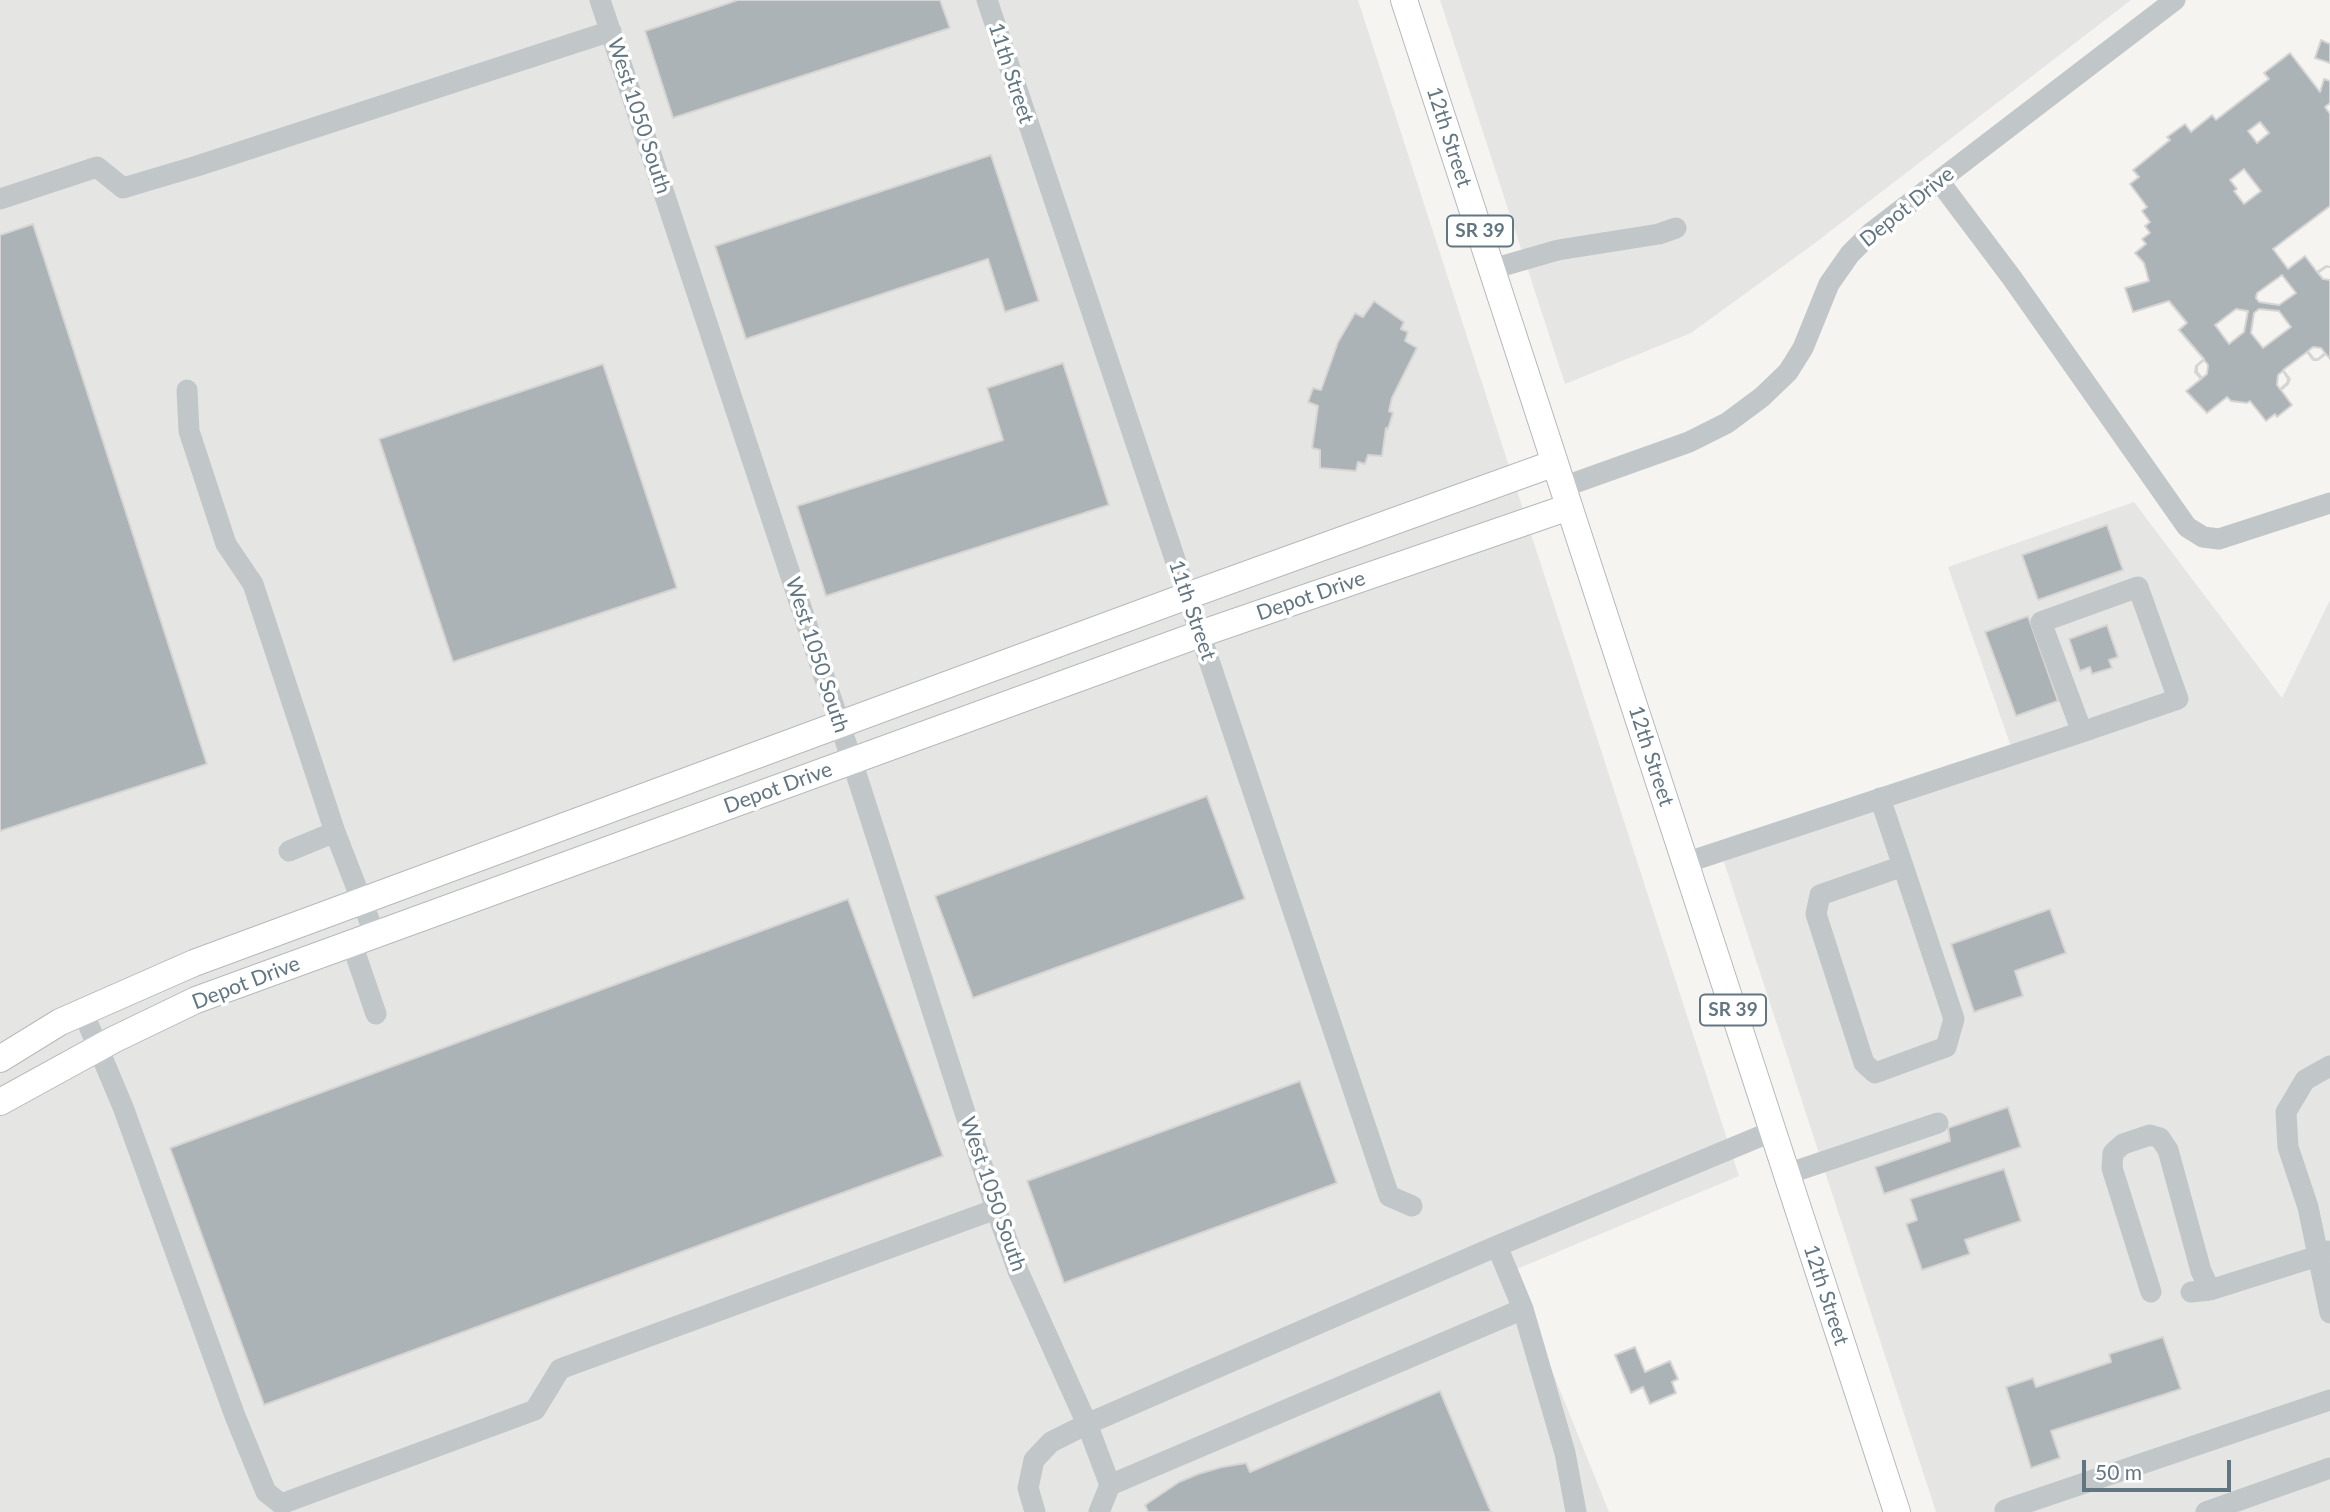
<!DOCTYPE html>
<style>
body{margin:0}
#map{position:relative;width:2330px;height:1512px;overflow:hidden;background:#f5f4f0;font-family:Lato,sans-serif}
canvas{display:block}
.scale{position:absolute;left:2082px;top:1460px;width:149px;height:32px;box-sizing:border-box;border:4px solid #627682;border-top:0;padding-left:9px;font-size:21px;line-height:24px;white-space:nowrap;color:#627682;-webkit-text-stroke:5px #fff;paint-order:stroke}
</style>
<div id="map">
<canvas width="2330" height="1512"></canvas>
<div class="scale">50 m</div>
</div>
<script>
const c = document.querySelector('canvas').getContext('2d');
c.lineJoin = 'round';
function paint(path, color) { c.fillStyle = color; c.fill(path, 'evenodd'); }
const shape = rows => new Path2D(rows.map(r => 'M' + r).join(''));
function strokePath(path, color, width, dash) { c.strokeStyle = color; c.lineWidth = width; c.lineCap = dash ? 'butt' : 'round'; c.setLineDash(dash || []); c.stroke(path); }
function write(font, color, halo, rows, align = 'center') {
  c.font = font + ' Lato,sans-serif'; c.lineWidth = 7; c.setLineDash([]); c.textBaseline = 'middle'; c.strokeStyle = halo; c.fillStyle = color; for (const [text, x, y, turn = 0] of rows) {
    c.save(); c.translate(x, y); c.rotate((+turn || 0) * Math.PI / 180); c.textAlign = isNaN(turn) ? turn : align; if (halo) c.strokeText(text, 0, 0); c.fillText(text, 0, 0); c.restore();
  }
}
paint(shape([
 [0,0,1358,0,1739,1176,1512,1271,1609,1512,0,1512],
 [1440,0,2131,0,1815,243,1691,333,1565,384],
 [2134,502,2282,698,2330,600,2330,1512,1936,1512,1722,856,2015,758,1948,567]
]), '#e5e6e4');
const building = shape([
 [738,0,940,0,950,28,673,118,645,31,738,0],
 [2321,40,2330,44,2330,63,2315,58,2321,40],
 [2290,53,2320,92,2324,79,2330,81,2330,103,2325,107,2330,114,2330,206,2273,249,2288,269,2305,256,2317,272,2326,266,2330,267,2326,267,2318,273,2323,279,2330,280,2330,359,2326,354,2318,360,2313,360,2307,352,2283,370,2290,379,2288,384,2281,390,2292,405,2277,417,2275,414,2266,421,2250,401,2247,403,2231,401,2227,397,2207,413,2186,391,2201,379,2195,372,2196,366,2204,359,2179,330,2187,323,2169,301,2133,312,2125,288,2149,281,2144,263,2135,253,2146,244,2142,239,2150,233,2145,226,2150,222,2142,211,2147,207,2130,184,2139,177,2133,170,2170,140,2167,137,2185,124,2191,132,2212,115,2216,120,2269,79,2264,73,2290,53],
 [2260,122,2269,133,2257,143,2248,131,2260,122],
 [2244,169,2261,191,2244,204,2234,191,2237,189,2230,180,2244,169],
 [2282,275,2296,293,2279,305,2259,302,2256,298,2257,293,2282,275],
 [2236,309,2248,311,2244,332,2229,344,2215,325,2236,309],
 [2259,309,2279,311,2291,327,2263,348,2251,333,2254,313,2259,309],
 [2313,347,2321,348,2325,353,2318,359,2314,359,2308,351,2313,347],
 [2204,360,2208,365,2207,374,2202,378,2197,372,2197,366,2204,360],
 [2283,371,2288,379,2287,383,2280,389,2277,385,2278,375,2283,371],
 [991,155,1039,301,1005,312,988,259,746,339,715,246,991,155],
 [33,224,207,764,0,831,0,235,33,224],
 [1374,301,1404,322,1401,329,1408,332,1405,341,1417,348,1392,398,1389,411,1393,413,1388,429,1386,428,1382,456,1368,455,1365,464,1358,462,1356,471,1320,468,1320,450,1312,448,1318,406,1308,402,1313,388,1321,390,1338,342,1355,313,1363,317,1374,301],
 [1063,363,1109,505,826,596,797,506,1003,440,987,388,1063,363],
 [603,364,677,588,453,662,379,439,603,364],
 [2107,525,2123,570,2038,600,2022,555,2107,525],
 [2028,616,2058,701,2016,716,1985,632,2028,616],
 [2107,625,2118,657,2109,660,2112,668,2092,674,2090,667,2080,671,2069,639,2107,625],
 [1207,796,1245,899,973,998,935,896,1207,796],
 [848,899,943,1156,264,1405,170,1148,848,899],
 [2050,909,2066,953,2015,971,2023,996,1974,1012,1951,944,2050,909],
 [1300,1081,1337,1183,1064,1283,1027,1181,1300,1081],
 [2008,1107,2021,1147,1884,1194,1875,1167,1950,1141,1948,1128,2008,1107],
 [2004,1169,2021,1221,1965,1240,1970,1254,1922,1270,1906,1224,1917,1220,1910,1199,2004,1169],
 [2163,1337,2181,1389,2051,1431,2060,1458,2031,1468,2006,1387,2033,1378,2036,1387,2111,1362,2109,1354,2163,1337],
 [1635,1347,1645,1372,1670,1361,1678,1379,1672,1382,1676,1393,1650,1404,1643,1387,1631,1393,1615,1355,1635,1347],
 [1440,1391,1491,1512,1148,1512,1145,1505,1179,1482,1198,1474,1222,1467,1246,1463,1250,1472,1440,1391]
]);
paint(building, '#abb3b7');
strokePath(building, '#d6d5d3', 2);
const major = shape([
 [1404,0,1897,1512],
 [0,1059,60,1022,194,963,1187,596,1555,463],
 [0,1102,113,1040,196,1000,1200,634,1569,507]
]);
strokePath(major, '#b4b9bc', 28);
strokePath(shape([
 [600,0,852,761,996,1209,1018,1271,1087,1424,1110,1485,1523,1309],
 [987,0,1389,1196,1412,1206],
 [1939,181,2012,278,2187,527,2203,537,2219,539,2330,503],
 [0,199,97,167,123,188,197,166,611,31],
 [1492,269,1558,250,1659,234,1676,228],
 [187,390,189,431,226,544,253,584,335,832],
 [1563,487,1689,442,1727,423,1762,397,1788,372,1803,348,1829,284,1850,254,1872,232,2175,0],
 [1880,798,1903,866,1954,1019,1946,1047,1875,1073,1864,1063,1816,914,1820,895,1903,866],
 [289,851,335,832,375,935],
 [1685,863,2082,732,2178,699,2138,587,2041,622,2082,732],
 [352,944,376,1014],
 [83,1012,123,1107,235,1416,266,1492,281,1504,535,1410,560,1369,996,1209],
 [2330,1066,2305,1080,2286,1112,2288,1147,2308,1207,2330,1313],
 [1787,1174,1938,1123],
 [1497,1246,1523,1309,1565,1453,1576,1512],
 [2151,1292,2112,1168,2113,1153,2123,1144,2150,1135,2160,1138,2168,1150,2201,1271,2210,1290],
 [2191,1292,2210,1290,2318,1256,2328,1251],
 [2005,1510,2330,1400],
 [1035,1512,1028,1488,1034,1460,1051,1442,1087,1424,1497,1246,1773,1131],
 [1099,1512,1110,1485],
 [2206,1512,2330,1468]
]), '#c1c6c8', 21);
strokePath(major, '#fff', 26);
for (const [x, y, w] of [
 [1480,231,66],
 [1733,1010,66]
]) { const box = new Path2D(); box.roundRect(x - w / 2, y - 15.5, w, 31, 5); c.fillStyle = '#fff'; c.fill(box); strokePath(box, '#627682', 2); }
write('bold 19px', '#627682', null, [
 ["SR 39",1480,231],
 ["SR 39",1733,1010]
]);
write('21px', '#627682', '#fff', [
 ["11th Street",1011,73,72],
 ["West 1050 South",639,116,72],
 ["12th Street",1449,137,72],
 ["Depot Drive",1907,207,-39],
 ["Depot Drive",1311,596,-19],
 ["11th Street",1192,610,71],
 ["West 1050 South",817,655,72],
 ["12th Street",1651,756,72],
 ["Depot Drive",778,788,-20],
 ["Depot Drive",246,983,-21],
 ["West 1050 South",993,1194,71],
 ["12th Street",1826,1295,72]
]);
</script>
